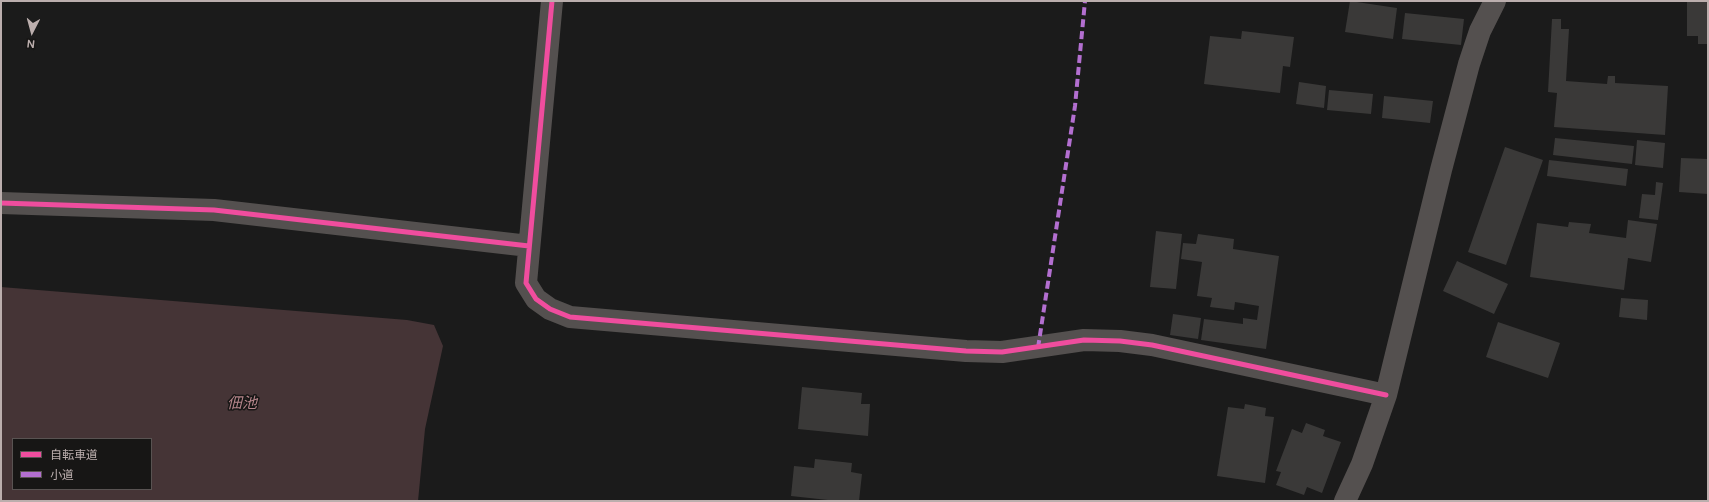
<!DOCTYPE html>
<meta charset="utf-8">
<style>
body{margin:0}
#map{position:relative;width:1709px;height:502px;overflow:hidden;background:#1b1b1b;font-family:"DM Sans","Noto Sans JP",sans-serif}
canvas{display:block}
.frame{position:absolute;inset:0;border:2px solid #bbaead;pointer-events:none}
.legend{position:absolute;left:12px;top:438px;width:140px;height:52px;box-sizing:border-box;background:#171615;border:1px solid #595352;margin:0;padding:5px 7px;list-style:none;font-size:12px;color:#bbaead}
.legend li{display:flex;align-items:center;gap:8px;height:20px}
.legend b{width:20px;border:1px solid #595352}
.north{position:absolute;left:12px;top:12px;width:40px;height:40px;-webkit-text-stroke:3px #171615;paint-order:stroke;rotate:186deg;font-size:11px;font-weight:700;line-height:16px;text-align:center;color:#bbaead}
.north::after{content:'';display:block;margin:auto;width:14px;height:18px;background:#bbaead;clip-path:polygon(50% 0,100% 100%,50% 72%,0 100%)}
</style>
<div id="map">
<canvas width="1709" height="502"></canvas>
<div class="frame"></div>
<ul class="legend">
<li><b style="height:5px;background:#ef4d9e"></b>自転車道</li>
<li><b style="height:5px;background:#b36fd0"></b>小道</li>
</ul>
<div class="north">N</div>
</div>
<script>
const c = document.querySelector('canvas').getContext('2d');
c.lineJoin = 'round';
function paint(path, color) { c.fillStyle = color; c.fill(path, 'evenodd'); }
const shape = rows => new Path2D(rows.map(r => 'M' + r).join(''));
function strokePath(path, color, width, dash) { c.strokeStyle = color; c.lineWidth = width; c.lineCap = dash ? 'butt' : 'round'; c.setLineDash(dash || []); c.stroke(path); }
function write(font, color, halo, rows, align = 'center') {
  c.font = font + ' "DM Sans","Noto Sans JP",sans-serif'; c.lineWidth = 3; c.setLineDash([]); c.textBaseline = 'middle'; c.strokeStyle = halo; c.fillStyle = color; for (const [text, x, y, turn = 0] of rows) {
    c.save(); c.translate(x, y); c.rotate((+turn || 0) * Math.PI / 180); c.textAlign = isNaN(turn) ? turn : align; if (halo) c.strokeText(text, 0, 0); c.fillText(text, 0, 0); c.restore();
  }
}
paint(shape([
 [1,287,407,320,434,325,443,346,425,429,418,501,1,501],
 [13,439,151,439,151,489,13,489]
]), '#453436');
paint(shape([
 [1350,1,1397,8,1393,39,1345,32],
 [1687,1,1708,1,1708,44,1698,44,1698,36,1687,36],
 [1405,13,1464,19,1461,45,1402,39],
 [1552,19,1561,19,1561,29,1569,29,1566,81,1607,84,1608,76,1615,76,1615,83,1668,86,1665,135,1554,127,1557,93,1548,92],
 [1242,31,1294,37,1290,67,1283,66,1280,93,1204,84,1210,36,1241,39],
 [1299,82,1326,86,1324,108,1296,104],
 [1329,90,1373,94,1371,114,1327,110],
 [1384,96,1433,101,1430,123,1382,118],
 [1555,138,1634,146,1632,164,1553,155],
 [1637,140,1665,143,1663,168,1635,165],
 [1505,147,1543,160,1506,265,1468,252],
 [1681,158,1708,159,1708,194,1679,192],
 [1549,160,1628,169,1626,186,1547,176],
 [1656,182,1663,183,1658,220,1639,218,1642,194,1655,195],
 [1628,220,1657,224,1651,262,1628,258,1624,290,1530,277,1537,223,1568,227,1569,222,1591,224,1589,233,1626,238],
 [1156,231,1182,234,1176,289,1150,287],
 [1198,234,1234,239,1233,249,1279,256,1266,349,1201,340,1204,319,1243,324,1243,318,1257,320,1259,306,1235,302,1234,310,1210,307,1212,298,1197,296,1202,262,1181,259,1183,243,1196,244],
 [1457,261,1508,284,1494,314,1443,291],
 [1621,298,1648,300,1647,320,1619,317],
 [1173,314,1201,318,1198,339,1170,335],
 [1498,322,1560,343,1548,378,1486,357],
 [802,387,862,393,861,404,870,404,868,436,798,429],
 [1245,404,1266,408,1265,416,1274,417,1265,483,1217,476,1228,407,1244,409],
 [1306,423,1325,430,1323,436,1341,442,1322,493,1307,487,1304,495,1276,485,1281,472,1276,471,1292,429,1302,433],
 [815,459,852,463,851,472,862,474,859,501,837,501,791,496,794,466,814,468]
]), '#3a3938');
strokePath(shape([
 [552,1,526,283,536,299,550,309,570,317,966,351,1002,352,1084,340,1120,341,1152,345,1386,395],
 [1,203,214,210,529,246],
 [1345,501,1362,464,1386,395,1441,170,1469,64,1480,31,1495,1]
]), '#54504f', 22);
strokePath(shape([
 [1038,348,1075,106,1085,1]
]), '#b36fd0', 4, [8, 4]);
strokePath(shape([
 [552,1,526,283,536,299,550,309,570,317,966,351,1002,352,1084,340,1120,341,1152,345,1386,395],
 [1,203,214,210,529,246]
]), '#ef4d9e', 5);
write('italic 15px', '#b5858b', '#171615', [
 ["佃池",242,404]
]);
</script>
